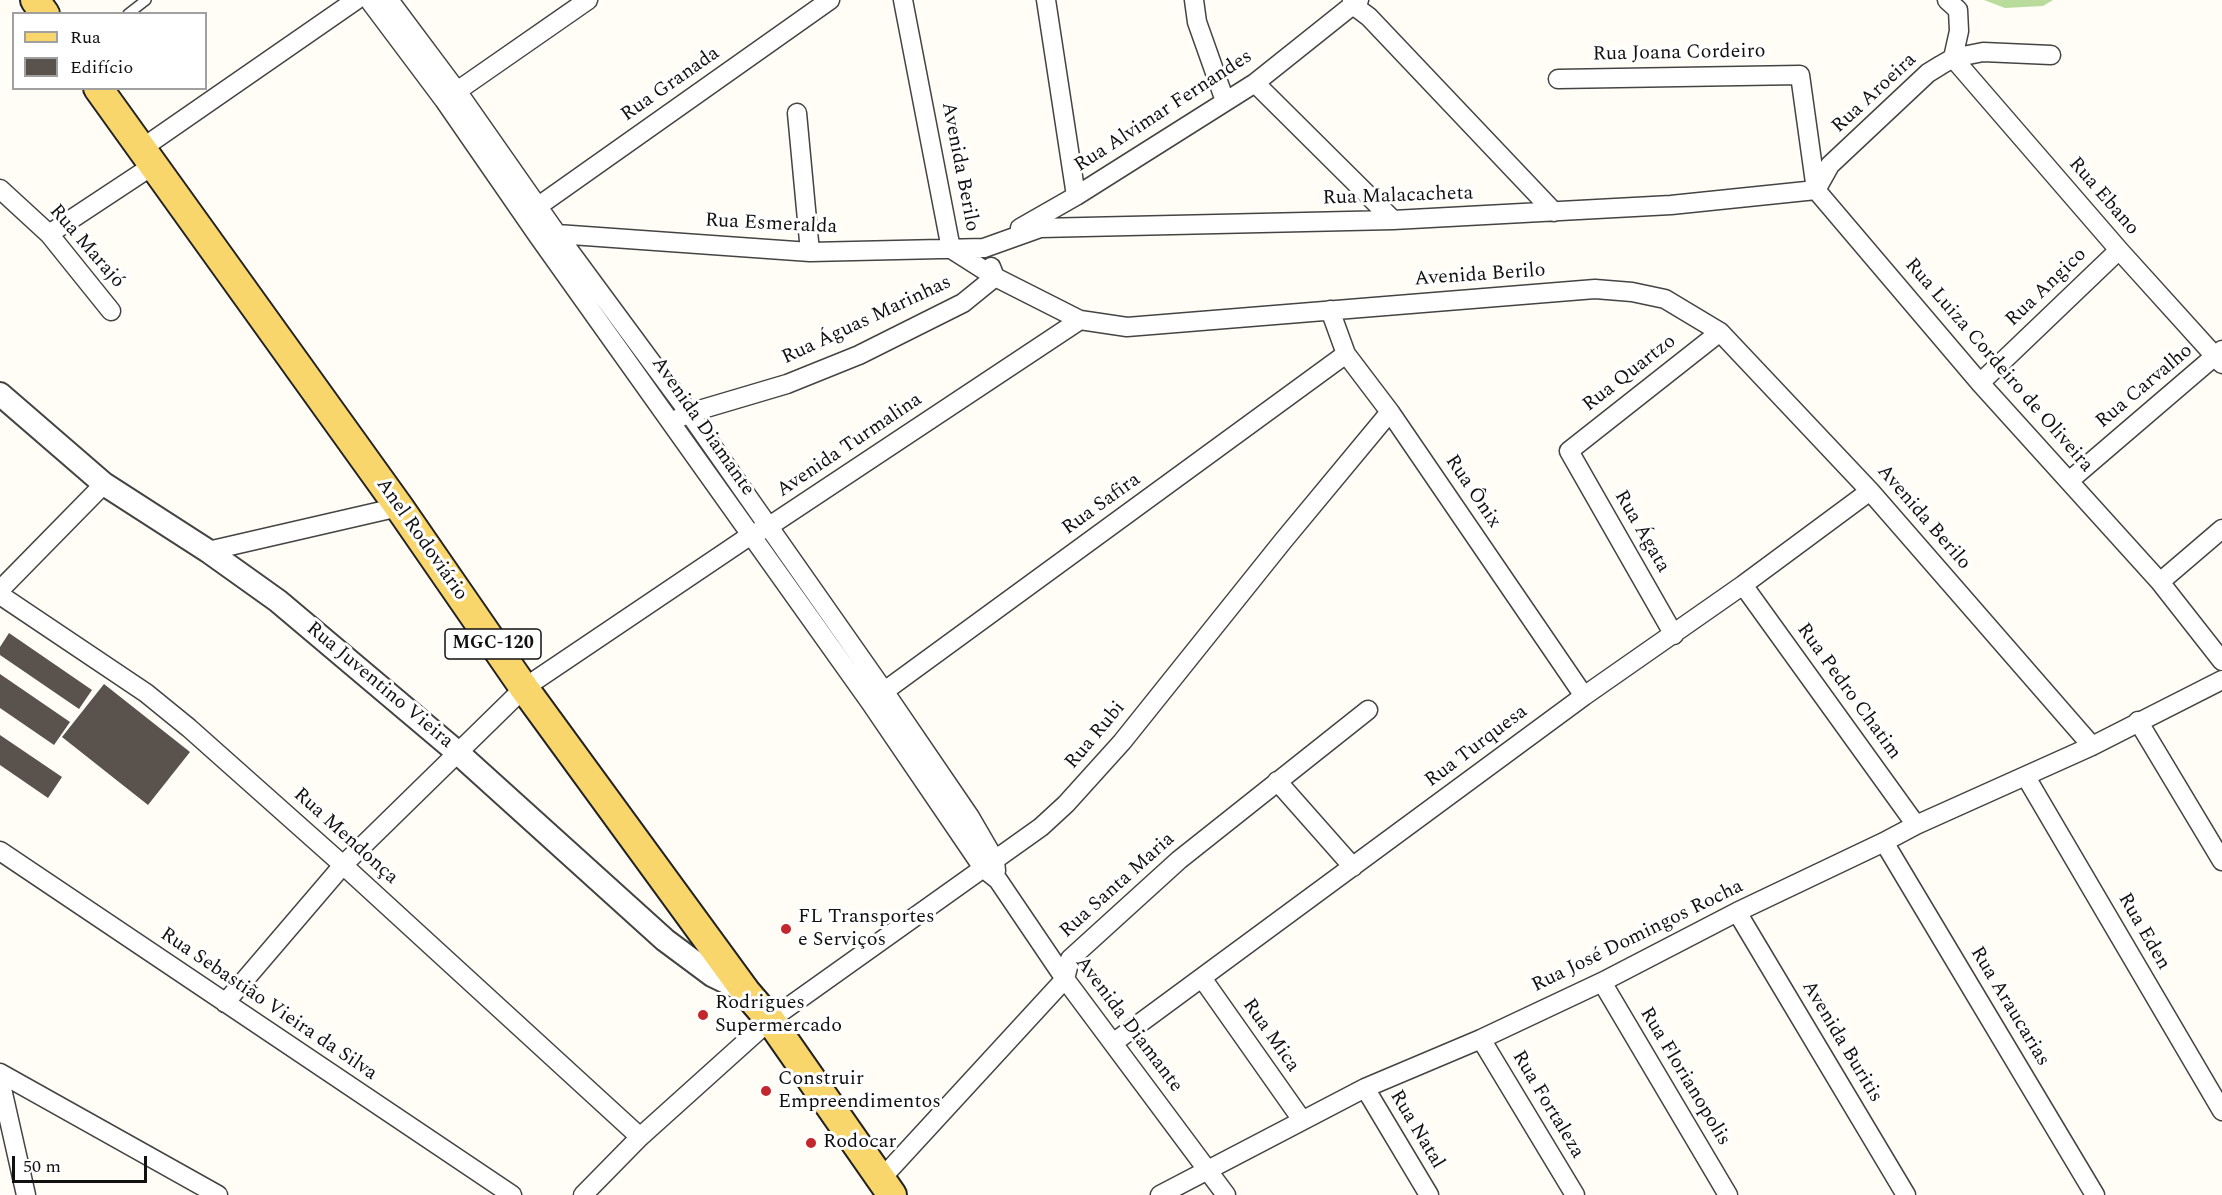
<!DOCTYPE html>
<meta charset="utf-8">
<style>
body{margin:0}
#map{position:relative;width:2222px;height:1195px;overflow:hidden;background:#fffdf5;font-family:Spectral,serif}
canvas{display:block}
.legend{position:absolute;left:12px;top:12px;width:195px;height:78px;box-sizing:border-box;background:#fff;border:2px solid #a0a0a0;margin:0;padding:8px 10px;list-style:none;font-size:18px;color:#111}
.legend li{display:flex;align-items:center;gap:12px;height:30px}
.legend b{width:30px;border:2px solid #a0a0a0}
.scale{position:absolute;left:12px;top:1156px;width:135px;height:27px;box-sizing:border-box;border:3px solid #111;border-top:0;padding-left:8px;font-size:18px;line-height:21px;white-space:nowrap;color:#111;-webkit-text-stroke:4px #fff;paint-order:stroke}
</style>
<div id="map">
<canvas width="2222" height="1195"></canvas>
<ul class="legend">
<li><b style="height:8px;background:#f9d66b"></b>Rua</li>
<li><b style="height:16px;background:#5a524d"></b>Edifício</li>
</ul>
<div class="scale">50 m</div>
</div>
<script>
const c = document.querySelector('canvas').getContext('2d');
c.lineJoin = 'round';
function paint(path, color) { c.fillStyle = color; c.fill(path, 'evenodd'); }
const shape = rows => new Path2D(rows.map(r => 'M' + r).join(''));
function strokePath(path, color, width, dash) { c.strokeStyle = color; c.lineWidth = width; c.lineCap = dash ? 'butt' : 'round'; c.setLineDash(dash || []); c.stroke(path); }
function write(font, color, halo, rows, align = 'center') {
  c.font = font + ' Spectral,serif'; c.lineWidth = 6; c.setLineDash([]); c.textBaseline = 'middle'; c.strokeStyle = halo; c.fillStyle = color; for (const [text, x, y, turn = 0] of rows) {
    c.save(); c.translate(x, y); c.rotate((+turn || 0) * Math.PI / 180); c.textAlign = isNaN(turn) ? turn : align; if (halo) c.strokeText(text, 0, 0); c.fillText(text, 0, 0); c.restore();
  }
}
paint(shape([
 [1984,0,2053,0,2043,6,2005,8]
]), '#b9dc9c');
paint(shape([
 [9,633,92,690,79,709,0,655,0,647],
 [0,674,70,722,54,745,0,708],
 [104,684,190,752,148,805,62,737],
 [0,735,62,777,48,798,0,765]
]), '#5a524d');
const service = shape([
 [128,14,146,0]
]);
const minor = shape([
 [369,0,444,100,538,236,870,702,983,868,998,880,1065,979,1226,1195],
 [389,0,457,91,557,234,689,413,884,691,970,817,995,860,996,871],
 [903,0,951,249,995,277,1080,320,1127,327,1595,289,1632,292,1665,299,1720,332,1870,491,2092,746],
 [1046,0,1076,196],
 [1194,0,1197,22,1225,101],
 [1352,0,1353,5,1369,17,1554,212],
 [1947,0,1958,10,1959,31,1953,58,2119,250,2222,364],
 [1558,79,1800,75,1816,190,1980,383,2160,582,2222,661],
 [1255,83,1393,220],
 [447,98,588,0],
 [797,113,810,252],
 [141,149,356,0],
 [0,189,49,234,111,311],
 [1816,190,1830,165,1928,73,1941,65,1953,58,1983,52,2051,55],
 [530,212,830,0],
 [1020,228,1076,196,1255,83,1359,0],
 [49,234,152,166],
 [538,236,557,234,810,252,984,248,1040,228,1393,220,1671,205,1816,190],
 [1330,310,1346,354,1390,412,1584,696],
 [1980,383,2119,250],
 [679,418,689,413,787,384,859,355,963,303,995,277,991,267],
 [2069,481,2222,350],
 [208,551,399,507],
 [2160,582,2222,529],
 [1743,585,1916,825],
 [0,590,104,484],
 [0,595,146,693,189,728,343,865,640,1137],
 [1674,635,1569,451,1720,332],
 [875,698,1346,354],
 [2138,721,2222,861],
 [2026,777,2222,1111],
 [1277,781,1353,867],
 [1884,842,2095,1195],
 [0,851,512,1195],
 [1737,912,1906,1195],
 [1202,978,1302,1120],
 [1602,982,1728,1195],
 [225,1003,343,865,524,688,751,535,768,527,1080,320],
 [1481,1039,1575,1195],
 [1113,1043,1584,696,1743,585,1870,491],
 [0,1073,218,1195],
 [0,1080,26,1195],
 [1365,1088,1429,1195],
 [881,1179,1065,979,1070,959,1179,860,1368,710],
 [583,1195,640,1137,770,1020,1041,827,1066,804,1122,742,1283,541,1390,412],
 [1160,1195,1365,1088,1481,1039,1602,982,1737,912,1884,842,1916,825,2092,746,2222,680]
]);
const tertiary = shape([
 [0,394,104,484,208,551,278,601,457,752,665,940,712,975,745,991]
]);
const primary = shape([
 [35,0,45,14],
 [98,88,399,507,524,688,746,992,770,1020,892,1195]
]);
strokePath(service, '#444', 12);
strokePath(minor, '#444', 21);
strokePath(tertiary, '#444', 26);
strokePath(primary, '#222', 32);
strokePath(service, '#fff', 9);
strokePath(minor, '#fff', 18);
strokePath(tertiary, '#fff', 22);
strokePath(primary, '#f9d66b', 28);
for (const [x, y, r, color] of [
 [786,929,6,"#c4262e"],
 [703,1015,6,"#c4262e"],
 [766,1091,6,"#c4262e"],
 [811,1143,6,"#c4262e"]
]) { const dot = new Path2D(); dot.arc(x, y, r, 0, 2 * Math.PI); c.fillStyle = color; c.fill(dot); strokePath(dot, '#fff', 2); }
for (const [x, y, w] of [
 [493,644,96]
]) { const box = new Path2D(); box.roundRect(x - w / 2, y - 15, w, 30, 4.5); c.fillStyle = '#fff'; c.fill(box); strokePath(box, '#111', 1.5); }
write('bold 18px', '#111', null, [
 ["MGC-120",493,644]
]);
write('20px', '#111', '#fff', [
 ["Rua Joana Cordeiro",1679,54,-1],
 ["Rua Granada",671,85,-35],
 ["Rua Aroeira",1875,94,-43],
 ["Rua Alvimar Fernandes",1164,112,-33],
 ["Avenida Berilo",959,167,79],
 ["Rua Malacacheta",1398,197,-2],
 ["Rua Ebano",2103,197,49],
 ["Rua Esmeralda",771,225,3],
 ["Rua Marajó",86,247,49],
 ["Avenida Berilo",1480,276,-4],
 ["Rua Angico",2047,288,-44],
 ["Rua Águas Marinhas",867,321,-25],
 ["Rua Luiza Cordeiro de Oliveira",1998,366,49],
 ["Rua Quartzo",1630,374,-38],
 ["Rua Carvalho",2145,387,-40],
 ["Avenida Diamante",702,427,55],
 ["Avenida Turmalina",850,446,-34],
 ["Rua Ônix",1472,492,56],
 ["Rua Safira",1102,505,-36],
 ["Avenida Berilo",1923,518,49],
 ["Rua Ágata",1641,532,60],
 ["Anel Rodoviário",421,540,55],
 ["Rua Juventino Vieira",379,686,40],
 ["Rua Pedro Chatim",1848,692,54],
 ["Rua Rubi",1096,736,-50],
 ["Rua Turquesa",1477,747,-37],
 ["Rua Mendonça",345,837,42],
 ["Rua Santa Maria",1118,886,-42],
 ["Rua Eden",2143,932,60],
 ["Rua José Domingos Rocha",1638,937,-26],
 ["Rua Sebastião Vieira da Silva",268,1005,34],
 ["Rua Araucarias",2009,1007,59],
 ["Avenida Diamante",1128,1025,53],
 ["Rua Mica",1270,1036,55],
 ["Avenida Buritis",1841,1042,59],
 ["Rua Florianopolis",1684,1077,59],
 ["Rua Fortaleza",1547,1105,59],
 ["Rua Natal",1416,1130,59]
]);
write('20px', '#111', '#fff', [
 ["FL Transportes",798,918],
 ["e Serviços",798,941],
 ["Rodrigues",715,1004],
 ["Supermercado",715,1027],
 ["Construir",778,1080],
 ["Empreendimentos",778,1103],
 ["Rodocar",823,1143]
], 'left');
</script>
